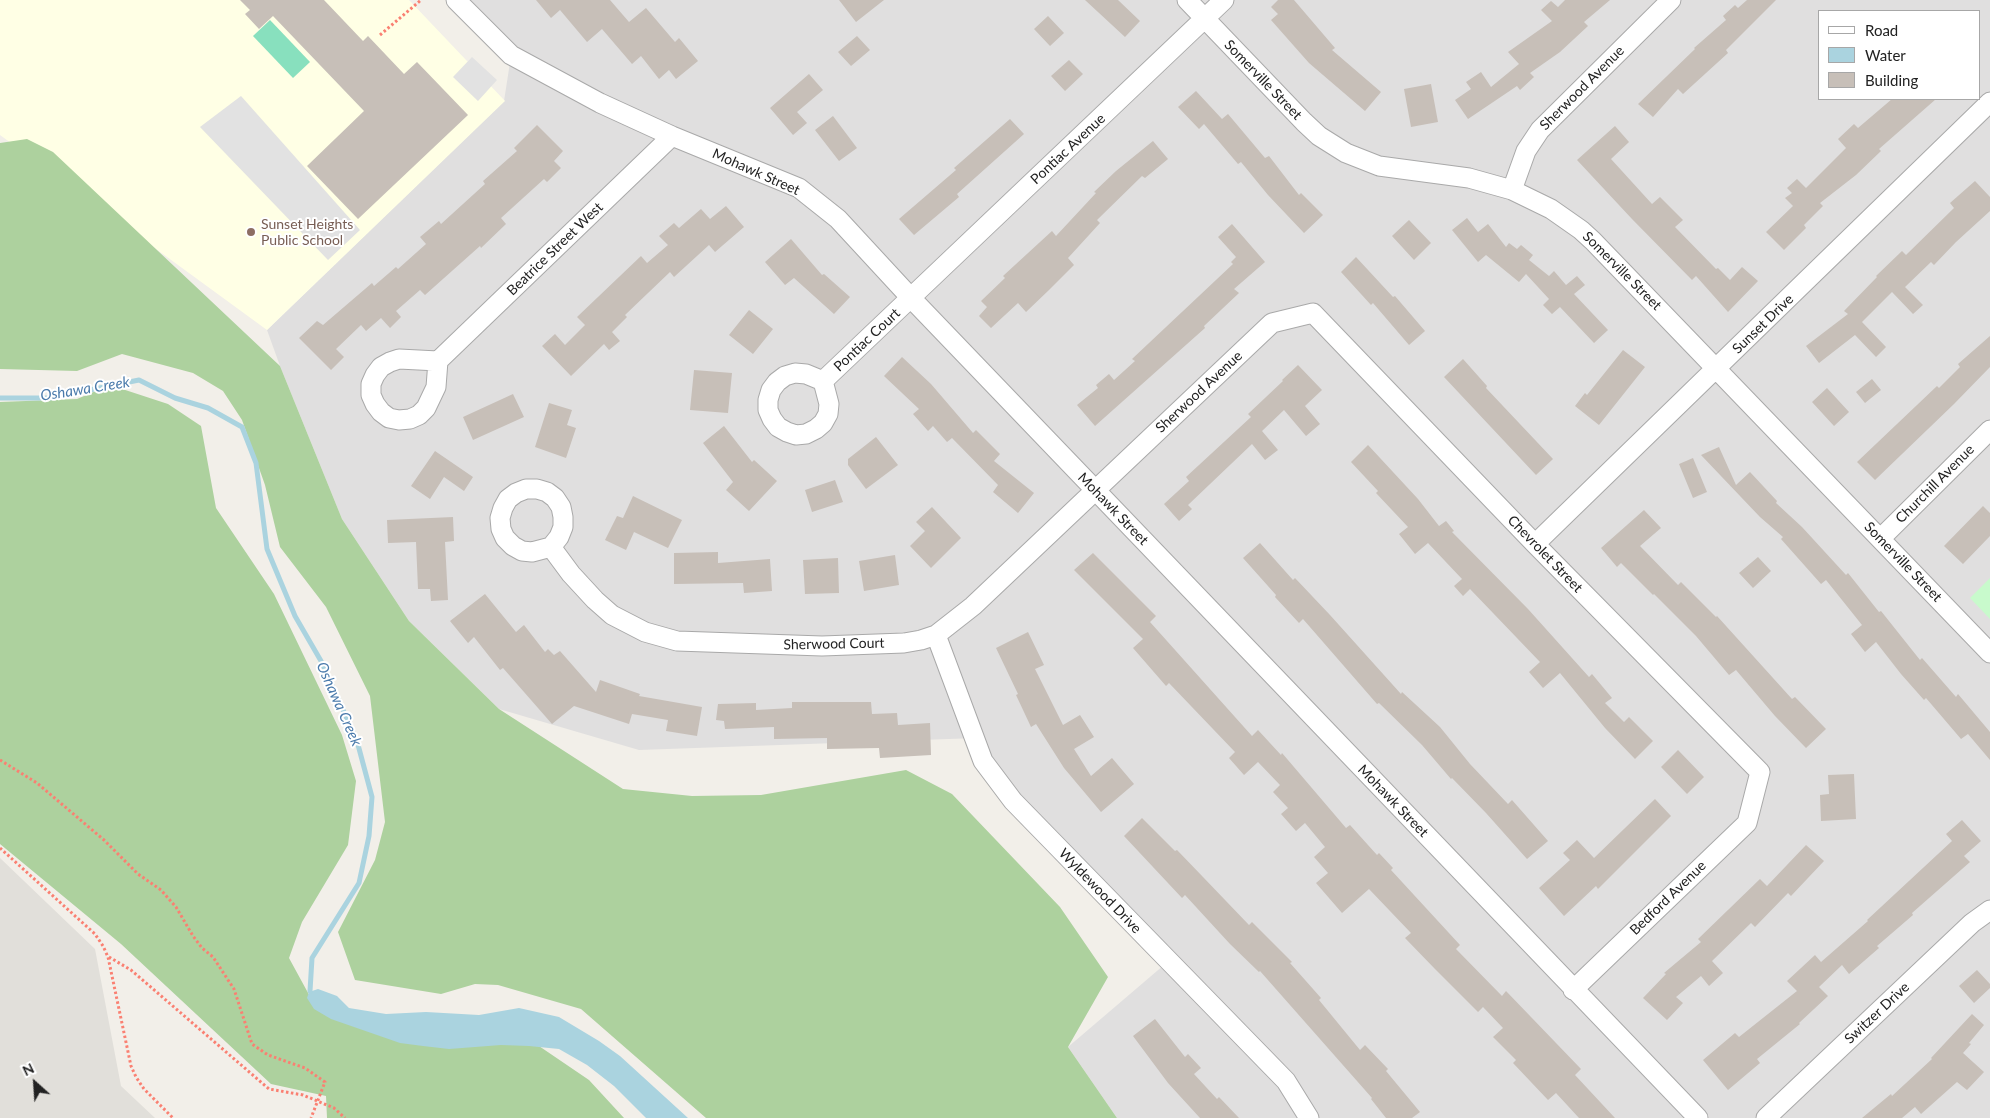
<!DOCTYPE html>
<style>
body{margin:0}
#map{position:relative;width:1990px;height:1118px;overflow:hidden;background:#f2efe9;font-family:Lato,sans-serif}
canvas{display:block}
.legend{position:absolute;left:1818px;top:10px;width:162px;height:90px;box-sizing:border-box;background:#fff;border:1px solid #a7a7a7;margin:0;padding:6px 9px;list-style:none;font-size:15px;color:#222}
.legend li{display:flex;align-items:center;gap:10px;height:25px}
.legend b{width:25px;border:1px solid #a7a7a7}
.north{position:absolute;left:10px;top:1058px;width:50px;height:50px;-webkit-text-stroke:4px #fff;paint-order:stroke;rotate:334deg;font-size:14px;font-weight:700;line-height:20px;text-align:center;color:#222}
.north::after{content:'';display:block;margin:auto;width:18px;height:22px;background:#222;clip-path:polygon(50% 0,100% 100%,50% 72%,0 100%)}
</style>
<div id="map">
<canvas width="1990" height="1118"></canvas>
<ul class="legend">
<li><b style="height:6px;background:#fff"></b>Road</li>
<li><b style="height:14px;background:#aad3df"></b>Water</li>
<li><b style="height:14px;background:#c7bfb8"></b>Building</li>
</ul>
<div class="north">N</div>
</div>
<script>
const c = document.querySelector('canvas').getContext('2d');
c.lineJoin = 'round';
function paint(path, color) { c.fillStyle = color; c.fill(path, 'evenodd'); }
const shape = rows => new Path2D(rows.map(r => 'M' + r).join(''));
function strokePath(path, color, width, dash) { c.strokeStyle = color; c.lineWidth = width; c.lineCap = dash ? 'butt' : 'round'; c.setLineDash(dash || []); c.stroke(path); }
function write(font, color, halo, rows, align = 'center') {
  c.font = font + ' Lato,sans-serif'; c.lineWidth = 4; c.setLineDash([]); c.textBaseline = 'middle'; c.strokeStyle = halo; c.fillStyle = color; for (const [text, x, y, turn = 0] of rows) {
    c.save(); c.translate(x, y); c.rotate((+turn || 0) * Math.PI / 180); c.textAlign = isNaN(turn) ? turn : align; if (halo) c.strokeText(text, 0, 0); c.fillText(text, 0, 0); c.restore();
  }
}
paint(shape([
 [456,0,1990,0,1990,1118,1117,1118,1068,1047,1171,959,1013,800,977,738,639,750,499,709,409,621,342,519,280,366,267,330,504,101,511,56],
 [1819,11,1979,11,1979,99,1819,99]
]), '#e0dfdf');
paint(shape([
 [0,0,409,0,505,101,267,330,0,135]
]), '#ffffe5');
paint(shape([
 [0,858,95,949,121,1086,155,1118,0,1118]
]), '#e1dfda');
paint(shape([
 [27,139,53,152,280,366,342,519,409,621,499,709,623,789,692,796,761,795,906,770,952,794,1060,907,1108,977,1068,1047,1117,1118,706,1118,581,1009,498,985,475,984,441,994,355,980,338,932,375,860,385,822,370,696,326,607,280,547,265,485,242,420,223,391,193,373,122,354,77,371,0,369,0,143],
 [110,385,168,404,201,426,216,508,274,594,342,735,356,781,348,845,302,922,289,958,313,1002,383,1026,536,1044,589,1080,624,1118,327,1118,326,1096,271,1084,121,944,0,844,0,402,77,399]
]), '#add19e');
paint(shape([
 [1990,578,1990,619,1970,598]
]), '#c8facc');
paint(shape([
 [270,20,310,62,293,78,253,36]
]), '#88e0be');
paint(shape([
 [472,57,497,80,478,101,453,77],
 [241,96,360,230,328,260,200,127]
]), '#e2e2e2');
paint(shape([
 [318,989,337,996,349,1008,386,1014,426,1012,479,1015,519,1008,559,1017,599,1041,620,1056,688,1118,646,1118,614,1086,587,1065,559,1049,529,1046,501,1045,449,1049,423,1046,400,1043,331,1019,314,1009,307,998,309,992]
]), '#aad3df');
strokePath(shape([
 [0,398,50,398,139,380,175,398,208,408,242,427,256,463,267,549,295,616,321,661,357,741,372,797,369,836,359,883,312,958,310,991]
]), '#aad3df', 5);
paint(shape([
 [240,0,324,0,363,41,368,36,404,74,417,62,468,115,358,219,307,166,364,111,273,16,259,29,245,14,250,10],
 [536,0,610,0,629,22,646,8,675,42,679,38,698,61,676,79,669,70,659,79,641,56,632,64,602,29,587,42,560,10,551,18],
 [839,0,884,0,856,22],
 [1085,0,1118,0,1140,21,1125,37],
 [1278,0,1294,0,1335,48,1332,50,1381,92,1365,111,1309,63,1271,20,1278,14,1271,7],
 [1565,0,1610,0,1584,22,1588,26,1560,52,1530,73,1534,77,1520,90,1517,86,1468,119,1455,100,1471,89,1466,82,1481,72,1491,87,1519,64,1508,52,1552,21,1541,10,1551,1,1558,7],
 [1747,0,1776,0,1726,50,1728,53,1683,94,1678,89,1653,117,1638,104,1695,49,1694,48,1726,20,1723,16,1735,5,1738,8],
 [1048,16,1064,33,1050,46,1034,29],
 [857,36,870,50,851,66,838,52],
 [1069,60,1083,74,1065,91,1051,76],
 [809,74,823,90,797,112,807,123,793,135,770,108],
 [1431,84,1438,122,1411,127,1404,89],
 [1196,91,1222,119,1228,114,1265,158,1269,156,1299,195,1301,193,1323,215,1304,233,1268,195,1241,162,1238,164,1204,124,1199,129,1178,107],
 [1892,99,1936,99,1879,149,1881,151,1856,175,1820,203,1823,206,1804,225,1806,228,1784,250,1766,232,1793,206,1785,198,1792,193,1787,188,1797,179,1806,188,1846,148,1838,139,1854,124,1858,128],
 [833,116,857,148,839,161,815,130],
 [1010,119,1024,134,957,194,959,197,914,235,899,219,956,170,954,168],
 [537,125,563,151,554,161,561,168,547,182,544,179,501,218,506,224,481,248,480,246,425,295,420,290,396,311,401,317,390,328,381,318,366,331,361,325,336,349,344,357,331,370,299,338,317,321,323,325,372,283,374,286,396,267,398,269,426,244,420,237,439,221,441,224,485,184,483,181,517,151,514,148],
 [1615,126,1629,142,1611,159,1652,204,1660,197,1683,220,1675,227,1716,269,1718,268,1730,280,1742,267,1758,281,1728,312,1696,276,1692,280,1632,219,1577,160],
 [1153,141,1168,159,1145,178,1142,176,1097,220,1100,223,1068,258,1074,265,1049,290,1026,312,1018,303,991,328,979,316,987,307,981,301,1005,278,1003,276,1052,231,1056,236,1096,193,1094,192,1116,171],
 [1975,181,1990,197,1990,211,1956,242,1934,265,1931,262,1905,287,1923,305,1913,314,1892,292,1862,322,1886,347,1876,357,1855,335,1819,363,1806,346,1848,314,1844,311,1877,277,1876,276,1902,251,1906,255,1954,208,1950,203],
 [726,206,744,227,715,252,709,245,674,277,670,272,625,315,627,317,612,332,620,341,609,350,604,344,571,376,542,346,555,334,565,345,585,325,577,317,641,256,647,263,668,245,659,236,674,223,679,228,701,209,710,219],
 [1467,218,1478,232,1488,224,1506,247,1509,243,1517,249,1521,245,1533,255,1529,260,1549,276,1554,271,1566,285,1577,276,1585,285,1574,294,1608,330,1594,343,1560,307,1552,314,1543,305,1549,299,1526,274,1519,282,1486,255,1478,262,1452,230],
 [1409,220,1431,243,1414,260,1392,236],
 [1232,224,1265,262,1234,289,1239,293,1204,326,1205,328,1095,426,1077,405,1098,388,1096,385,1109,374,1114,380,1135,361,1132,359,1233,264,1231,262,1236,257,1218,237],
 [791,239,822,275,824,274,850,297,834,314,794,278,785,285,765,262],
 [1356,257,1393,297,1395,296,1425,331,1409,345,1373,303,1371,305,1341,272],
 [749,310,773,329,753,354,729,335],
 [1990,336,1990,367,1954,404,1875,480,1857,462,1937,386,1939,388,1960,367,1958,364],
 [1623,350,1645,367,1599,425,1575,406,1585,393,1587,395],
 [902,357,931,384,973,433,976,430,1000,454,994,461,1034,493,1018,513,993,492,998,485,952,438,947,442,933,426,928,431,913,414,919,409,884,376],
 [1463,359,1487,386,1486,388,1553,459,1536,475,1444,377],
 [1298,365,1322,390,1305,406,1320,424,1306,436,1284,410,1262,431,1278,450,1265,460,1252,444,1188,505,1192,509,1179,521,1164,504,1189,481,1186,477,1251,417,1248,414,1283,381,1282,380],
 [694,370,732,373,728,413,690,410],
 [1872,379,1881,390,1865,403,1856,392],
 [1827,388,1849,412,1834,426,1812,402],
 [513,394,524,417,473,440,463,417],
 [549,403,572,410,567,425,576,428,566,458,535,447],
 [724,426,752,462,754,460,777,481,749,511,726,490,733,482,703,443],
 [876,437,898,465,866,489,848,465,848,459],
 [1368,445,1418,499,1439,526,1446,521,1454,531,1452,532,1528,609,1589,677,1592,674,1612,698,1605,703,1624,722,1629,717,1653,741,1635,759,1605,728,1560,673,1543,688,1529,672,1540,662,1470,589,1463,596,1454,586,1462,579,1428,543,1415,554,1399,534,1408,527,1376,493,1378,491,1351,462],
 [1719,447,1736,485,1750,472,1777,501,1776,503,1802,527,1846,575,1848,573,1879,612,1881,611,1920,660,1922,658,1956,697,1958,694,1990,732,1990,760,1968,734,1961,739,1926,698,1924,700,1901,674,1876,642,1865,652,1851,634,1862,625,1826,580,1821,584,1781,539,1783,537,1760,517,1701,455],
 [435,451,473,477,464,491,444,477,430,499,411,486],
 [1693,458,1707,492,1693,498,1679,464],
 [835,480,843,502,812,512,805,490],
 [633,496,682,520,668,548,634,532,626,550,605,540,617,516,623,518],
 [1983,506,1990,513,1990,536,1963,564,1944,546],
 [932,507,961,538,931,568,910,546,925,531,916,522],
 [1644,510,1661,528,1640,546,1678,585,1681,582,1716,617,1717,616,1792,699,1795,697,1826,729,1806,748,1775,716,1736,670,1729,675,1696,636,1654,594,1653,595,1621,563,1617,567,1601,548],
 [453,517,454,541,445,542,448,600,431,601,430,589,418,589,416,542,388,543,387,520],
 [1260,543,1293,580,1295,578,1330,615,1401,694,1402,692,1440,727,1470,764,1508,804,1512,800,1548,841,1527,859,1486,813,1452,778,1451,779,1422,745,1379,703,1377,704,1303,619,1299,623,1275,597,1276,595,1243,558],
 [718,552,718,563,770,559,772,591,744,593,743,583,674,584,674,553],
 [1093,553,1156,616,1150,622,1252,736,1258,730,1281,755,1282,753,1346,828,1350,825,1377,855,1379,853,1393,868,1391,870,1460,945,1456,949,1502,996,1506,991,1581,1069,1575,1075,1615,1118,1579,1118,1556,1093,1548,1100,1513,1063,1516,1060,1493,1037,1503,1028,1483,1007,1478,1012,1435,969,1405,938,1411,933,1369,889,1342,913,1316,883,1328,873,1314,857,1325,847,1305,823,1296,831,1281,814,1288,808,1273,792,1280,785,1258,762,1244,775,1229,758,1235,752,1169,683,1166,686,1133,648,1143,639,1074,570],
 [895,555,899,585,864,591,859,561],
 [1758,557,1771,571,1753,588,1739,573],
 [838,558,839,593,805,594,803,560],
 [485,594,516,632,524,625,545,652,548,649,554,655,560,651,596,692,600,680,640,694,639,696,702,707,697,736,666,731,668,720,632,714,629,724,574,706,552,724,503,668,500,670,474,637,468,643,450,621],
 [1028,632,1044,665,1035,669,1063,725,1080,715,1094,737,1074,749,1091,776,1112,758,1134,784,1101,812,1064,768,1036,724,1031,727,1016,695,1018,694,996,648],
 [792,702,871,702,872,714,897,713,898,725,930,723,931,755,880,758,879,748,827,749,827,738,774,739,774,727,725,729,724,721,716,720,718,704,756,703,756,710,792,708],
 [1678,750,1704,777,1687,794,1661,767],
 [1854,774,1856,819,1821,821,1820,795,1829,794,1828,775],
 [1655,799,1671,816,1598,889,1596,886,1564,916,1539,888,1570,860,1563,853,1577,840,1594,858],
 [1142,818,1175,851,1177,850,1203,877,1249,925,1252,922,1292,962,1290,963,1321,998,1319,1000,1360,1050,1365,1045,1388,1069,1386,1071,1420,1112,1412,1118,1386,1118,1371,1099,1372,1098,1260,971,1259,972,1230,944,1185,895,1182,898,1124,836],
 [1962,820,1981,841,1964,856,1970,862,1912,913,1913,915,1877,946,1879,948,1849,974,1842,965,1819,987,1828,996,1799,1023,1800,1024,1757,1059,1760,1063,1728,1090,1703,1060,1735,1033,1739,1037,1797,991,1787,981,1815,955,1821,962,1868,921,1867,920,1952,841,1946,834],
 [1806,845,1824,861,1791,896,1788,893,1755,927,1751,923,1712,961,1723,973,1709,986,1701,976,1676,997,1683,1003,1667,1020,1643,998,1666,974,1664,973,1701,942,1698,939,1760,879,1767,886],
 [1977,970,1990,984,1990,988,1974,1003,1959,986],
 [1972,1014,1984,1025,1969,1043,1971,1044,1963,1053,1984,1072,1967,1090,1957,1082,1921,1114,1915,1107,1902,1118,1862,1118,1891,1094,1892,1096,1932,1059,1931,1058],
 [1155,1019,1185,1057,1188,1054,1201,1068,1194,1074,1217,1099,1219,1097,1239,1118,1200,1118,1168,1083,1133,1036]
]), '#c7bfb8');
const minor = shape([
 [456,0,511,55,600,103,672,136,799,188,838,219,911,298,1698,1118],
 [1187,0,1304,122,1319,136,1346,153,1379,166,1469,178,1512,190,1551,209,1581,230,1593,241,1990,653],
 [1512,190,1526,151,1540,130,1671,0],
 [438,361,436,387,426,408,419,415,410,419,399,420,389,418,381,412,375,404,371,395,371,384,375,375,381,367,390,362,399,359,438,361,672,136],
 [823,381,806,374,795,373,785,376,777,382,771,390,768,400,768,410,772,419,778,427,787,432,796,435,806,434,816,429,823,423,828,414,829,404,823,381,1224,0],
 [1881,538,1990,430],
 [1535,544,1990,102],
 [551,547,532,552,522,551,513,546,505,538,501,529,500,518,503,508,508,499,516,493,526,489,537,489,547,492,555,498,561,507,563,517,563,527,559,537,551,547,571,574,595,600,612,615,645,632,677,641,822,646,904,643,921,640,936,635,973,606,1272,323,1313,313,1535,544,1760,772,1747,823,1573,990],
 [936,635,983,761,1013,801,1286,1081,1309,1118],
 [1766,1118,1972,923,1990,910]
]);
strokePath(minor, '#a9a9a9', 21);
strokePath(shape([
 [380,35,421,0],
 [0,760,37,783,104,840,138,874,161,890,176,907,193,936,202,948,213,957,234,989,252,1044,268,1055,305,1068,325,1082,311,1118],
 [0,848,95,934,103,946,108,957,131,1066,136,1077,144,1089,173,1118],
 [109,957,131,970,269,1089,303,1095,334,1108,345,1118]
]), '#fa8072', 3, [2.5, 2.5]);
strokePath(minor, '#fff', 19);
for (const [x, y, r, color] of [
 [251,232,5,"#8d6e63"]
]) { const dot = new Path2D(); dot.arc(x, y, r, 0, 2 * Math.PI); c.fillStyle = color; c.fill(dot); strokePath(dot, '#fff', 2); }
write('14px', '#222', '#fff', [
 ["Somerville Street",1263,80,46],
 ["Sherwood Avenue",1582,88,-45],
 ["Pontiac Avenue",1068,149,-43],
 ["Mohawk Street",756,172,24],
 ["Beatrice Street West",555,249,-44],
 ["Somerville Street",1622,271,45],
 ["Sunset Drive",1763,324,-44],
 ["Pontiac Court",867,340,-43],
 ["Sherwood Avenue",1199,392,-43],
 ["Churchill Avenue",1935,484,-45],
 ["Mohawk Street",1113,509,46],
 ["Chevrolet Street",1545,554,46],
 ["Somerville Street",1903,562,46],
 ["Sherwood Court",834,644,-1],
 ["Mohawk Street",1393,801,46],
 ["Wyldewood Drive",1100,891,46],
 ["Bedford Avenue",1668,898,-44],
 ["Switzer Drive",1877,1013,-43]
]);
write('14px', '#785e54', '#fff', [
 ["Sunset Heights",261,224],
 ["Public School",261,240]
], 'left');
write('italic 15px', '#4a7aab', '#fff', [
 ["Oshawa Creek",85,389,-9],
 ["Oshawa Creek",339,704,66]
]);
</script>
